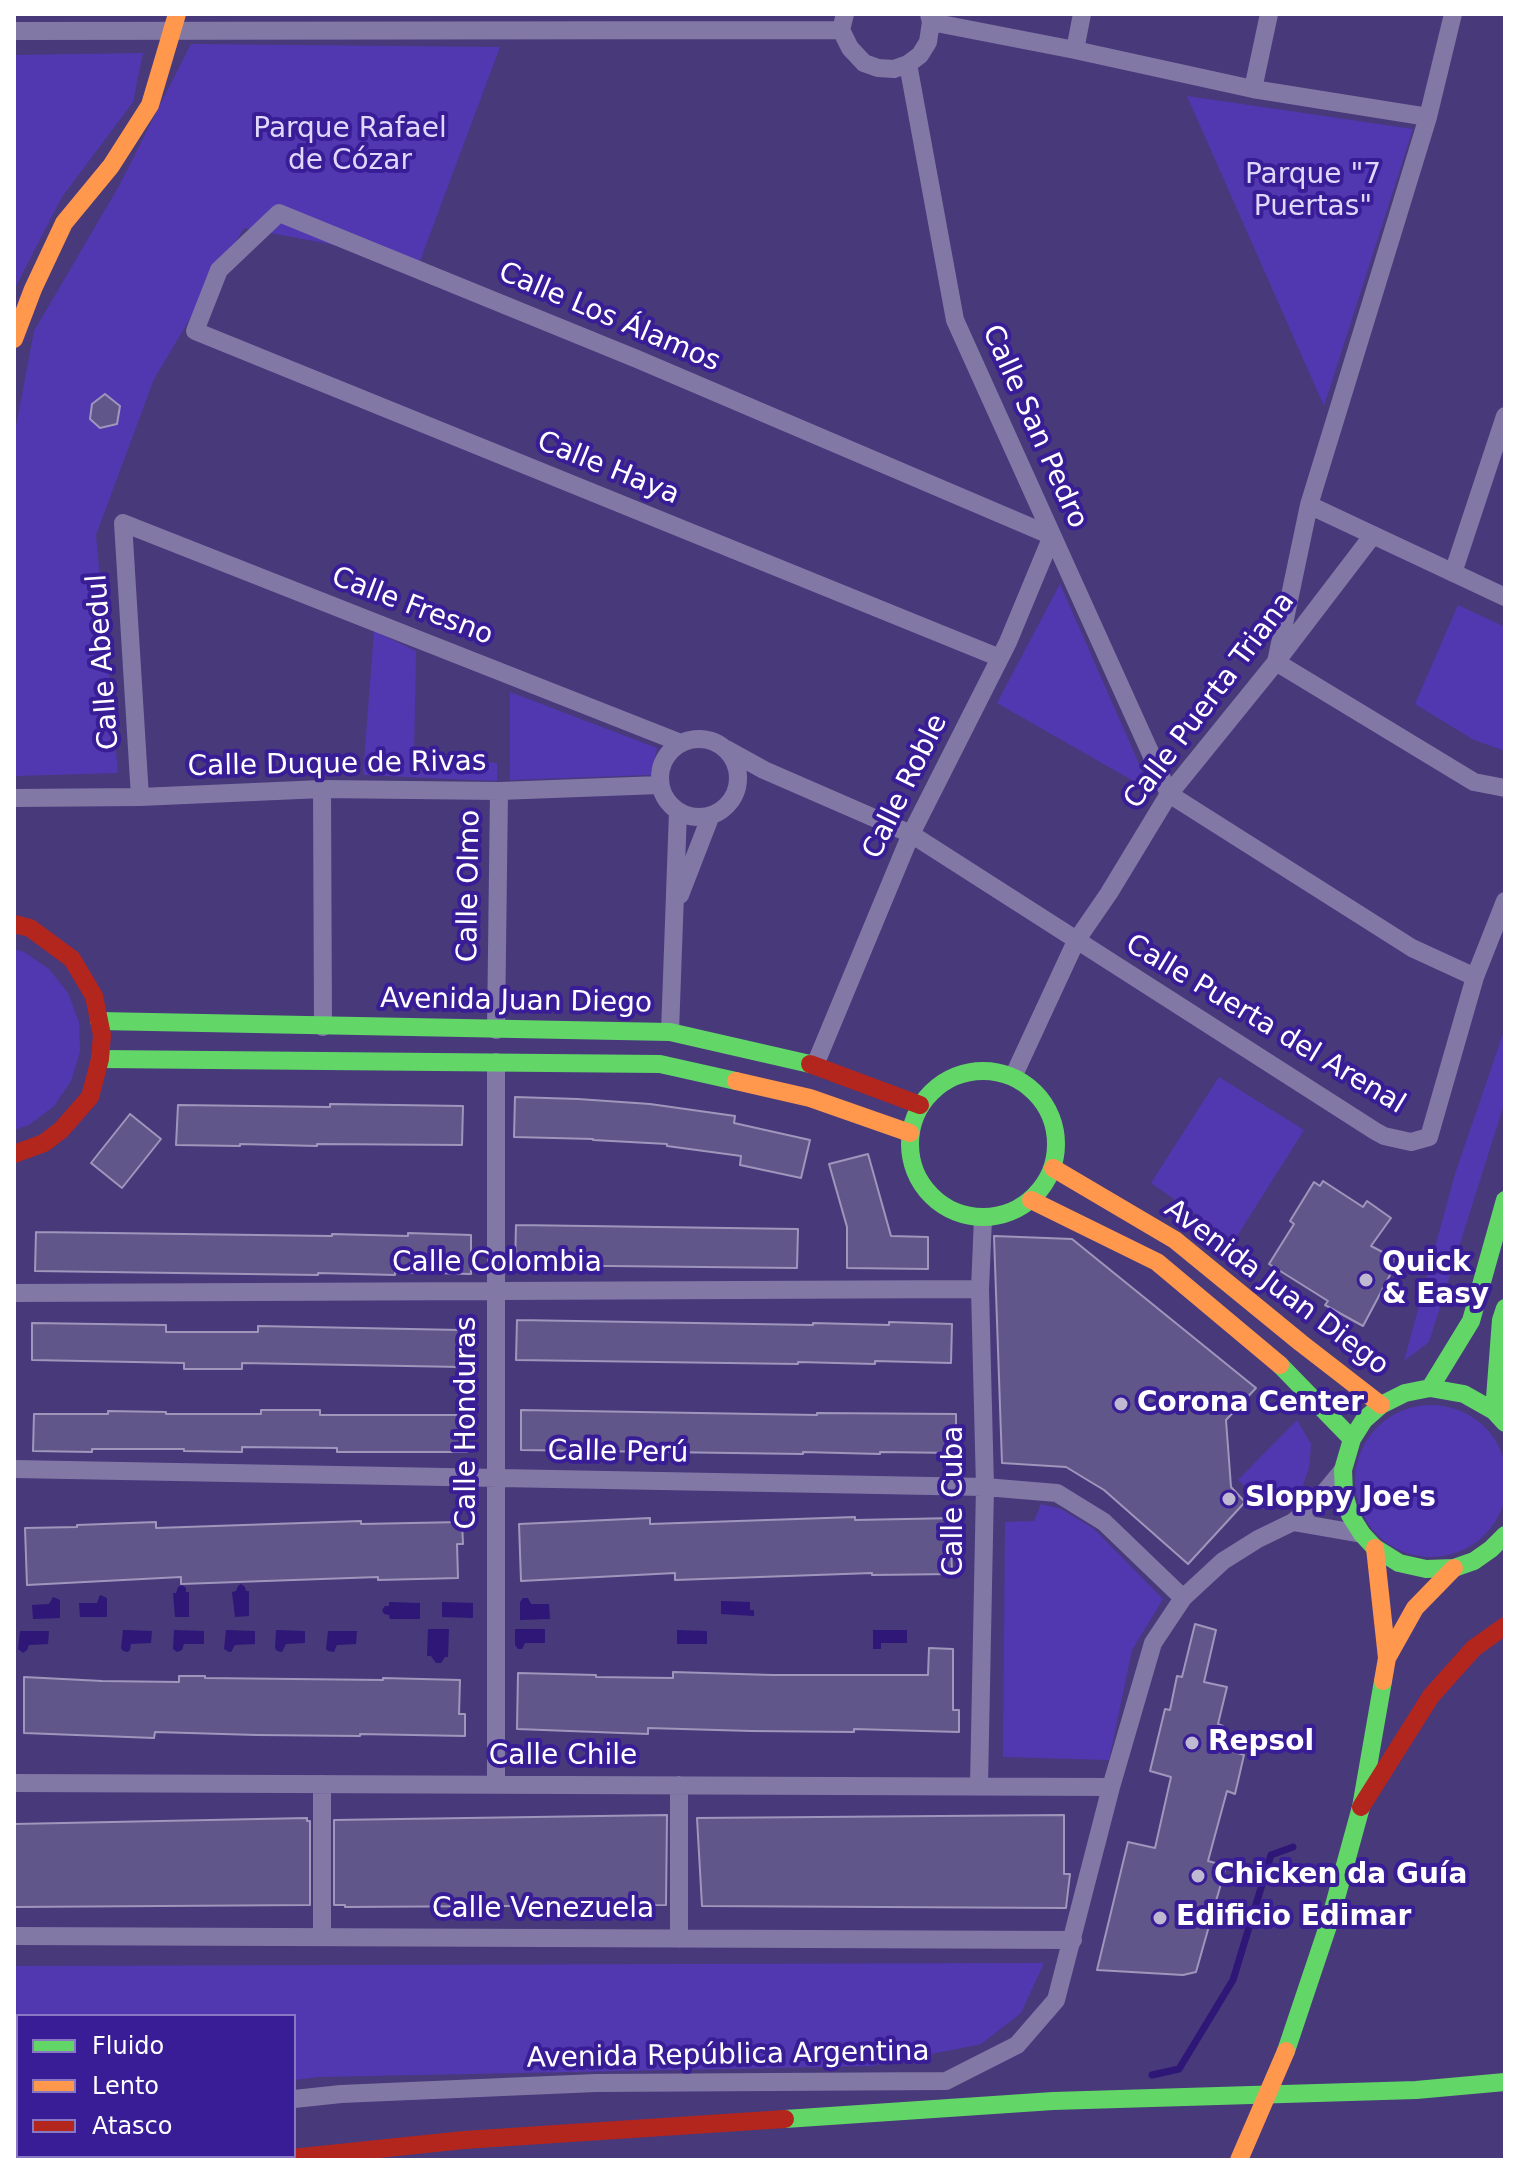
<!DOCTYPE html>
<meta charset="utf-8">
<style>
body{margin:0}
#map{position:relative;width:1519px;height:2174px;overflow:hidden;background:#48397b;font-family:"DejaVu Sans",sans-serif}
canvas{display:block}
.frame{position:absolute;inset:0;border:16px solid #fff;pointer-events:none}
.legend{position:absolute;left:16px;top:2014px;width:280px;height:144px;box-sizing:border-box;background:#391d97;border:2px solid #8877c1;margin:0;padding:10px 14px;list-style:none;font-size:24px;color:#fff}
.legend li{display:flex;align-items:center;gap:16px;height:40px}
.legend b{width:40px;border:2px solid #8877c1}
</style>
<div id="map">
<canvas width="1519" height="2174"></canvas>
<div class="frame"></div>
<ul class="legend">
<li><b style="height:10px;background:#63d668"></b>Fluido</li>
<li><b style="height:10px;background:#ff974d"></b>Lento</li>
<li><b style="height:10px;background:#b3261e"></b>Atasco</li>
</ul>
</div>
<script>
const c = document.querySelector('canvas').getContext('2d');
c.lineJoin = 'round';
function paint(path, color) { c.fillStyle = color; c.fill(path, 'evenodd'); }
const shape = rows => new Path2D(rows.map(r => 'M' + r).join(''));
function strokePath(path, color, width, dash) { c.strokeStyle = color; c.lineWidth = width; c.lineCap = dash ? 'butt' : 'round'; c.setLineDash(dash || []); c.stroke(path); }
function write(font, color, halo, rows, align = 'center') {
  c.font = font + ' "DejaVu Sans",sans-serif'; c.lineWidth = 8; c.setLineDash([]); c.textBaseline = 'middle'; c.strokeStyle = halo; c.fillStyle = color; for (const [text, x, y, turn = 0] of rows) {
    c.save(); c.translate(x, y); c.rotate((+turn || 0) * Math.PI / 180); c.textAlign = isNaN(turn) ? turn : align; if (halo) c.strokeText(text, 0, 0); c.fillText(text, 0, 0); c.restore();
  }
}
paint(shape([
 [191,44,500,47,420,261,244,228,154,379,96,535,118,773,14,776,14,437,34,331,119,186],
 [143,53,133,102,62,197,14,290,14,55],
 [1187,96,1413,129,1324,406],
 [1060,584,1151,791,997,703],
 [1458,605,1505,627,1505,751,1474,740,1415,704],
 [374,631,416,651,414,754,497,763,497,781,363,775],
 [510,692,657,748,651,775,510,780],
 [14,949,24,952,49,969,68,993,79,1022,80,1052,71,1081,54,1106,29,1125,14,1130],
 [1505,1028,1505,1101,1429,1342,1404,1361,1455,1174],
 [1219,1077,1304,1130,1234,1241,1151,1183],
 '1355 1481a76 76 0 1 1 152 0a76 76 0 1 1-152 0Z',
 [1297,1420,1311,1444,1309,1468,1302,1488,1287,1499,1264,1504,1238,1480],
 [1041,1504,1061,1509,1094,1529,1163,1599,1132,1650,1109,1760,1003,1757,1005,1522,1034,1521],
 [1044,1963,1021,2013,981,2044,872,2066,319,2077,294,2080,294,2016,18,2016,18,2108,14,2108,14,1966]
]), '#5238b0');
paint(shape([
 [241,1584,245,1587,246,1591,249,1591,249,1616,235,1617,232,1592,236,1591,238,1586],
 [182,1585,186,1588,186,1592,189,1592,189,1617,175,1617,173,1593,176,1593,178,1587],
 [100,1595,107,1598,107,1617,80,1617,79,1603,97,1603],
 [53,1597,60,1600,60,1618,33,1619,32,1605,49,1604],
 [523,1598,528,1598,531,1604,549,1604,550,1619,520,1620,520,1602],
 [721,1601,750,1602,750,1610,754,1610,754,1616,721,1614],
 [389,1602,420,1603,420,1619,390,1619,389,1615,384,1614,382,1610,385,1606,389,1606],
 [442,1602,473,1603,473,1618,442,1617],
 [428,1629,449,1629,448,1657,445,1657,441,1663,436,1663,431,1656,427,1656],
 [515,1629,545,1629,545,1643,525,1643,522,1649,518,1649,515,1645],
 [123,1630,152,1631,151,1643,131,1644,130,1650,128,1652,123,1651,121,1648],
 [174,1630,204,1631,204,1644,184,1644,182,1650,177,1652,173,1649],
 [226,1630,255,1631,255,1644,235,1645,231,1652,229,1652,224,1649],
 [276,1630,305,1631,305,1643,286,1644,282,1652,277,1651,275,1648],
 [677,1630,707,1631,707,1644,677,1644],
 [873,1630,907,1630,907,1643,881,1643,881,1649,873,1649],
 [20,1631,49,1631,48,1644,29,1645,27,1650,23,1653,18,1649],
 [328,1631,357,1631,356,1644,337,1645,334,1652,328,1651,326,1649]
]), '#2e1776');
strokePath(shape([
 [1152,2075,1179,2069,1233,1980,1271,1855,1293,1847]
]), '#2e1776', 7);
const building = shape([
 [105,394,120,406,117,424,100,428,90,419,92,404,105,394],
 [515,1097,578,1099,650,1104,735,1116,734,1123,810,1140,801,1178,740,1165,741,1156,667,1146,667,1144,593,1140,593,1139,514,1137,515,1097],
 [330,1104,463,1106,462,1145,317,1144,317,1146,240,1144,240,1146,176,1145,178,1105,330,1107,330,1104],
 [130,1114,161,1139,122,1188,91,1163,130,1114],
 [868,1154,891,1236,928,1237,928,1269,847,1268,847,1227,829,1164,868,1154],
 [1323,1181,1363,1207,1367,1201,1391,1218,1371,1246,1398,1260,1363,1326,1325,1305,1328,1301,1269,1264,1294,1224,1290,1221,1314,1182,1320,1186,1323,1181],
 [516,1225,798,1229,797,1268,515,1265,516,1225],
 [36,1232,332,1236,332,1234,408,1236,408,1233,471,1235,471,1274,395,1272,395,1275,318,1273,318,1275,35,1271,36,1232],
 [994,1236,1072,1239,1256,1388,1226,1420,1231,1487,1245,1502,1188,1564,1104,1490,1066,1467,1002,1463,994,1236],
 [517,1320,813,1325,813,1323,889,1325,889,1322,952,1324,951,1363,875,1361,875,1364,798,1362,798,1364,516,1360,517,1320],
 [32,1323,166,1325,166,1332,258,1332,258,1326,461,1330,461,1367,242,1363,242,1369,184,1369,184,1363,32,1360,32,1323],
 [261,1410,320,1410,320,1415,467,1415,467,1452,337,1452,337,1448,242,1447,242,1452,184,1451,184,1449,92,1449,92,1452,33,1451,34,1414,108,1414,108,1411,166,1412,166,1414,261,1414,261,1410],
 [521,1410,817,1415,817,1413,956,1414,956,1453,880,1452,880,1454,803,1452,803,1454,521,1450,521,1410],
 [855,1517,855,1520,956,1518,957,1540,951,1540,952,1574,872,1575,872,1573,675,1580,675,1573,521,1581,519,1524,650,1518,650,1524,855,1517],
 [361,1521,361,1524,462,1522,463,1544,457,1544,458,1578,378,1580,378,1577,181,1584,181,1577,27,1585,25,1528,77,1527,77,1525,156,1522,156,1528,361,1521],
 [1195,1624,1216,1630,1204,1682,1227,1687,1218,1724,1223,1726,1218,1747,1244,1755,1235,1794,1227,1791,1208,1861,1226,1866,1196,1972,1183,1975,1097,1970,1128,1842,1155,1848,1171,1777,1150,1771,1165,1709,1170,1710,1177,1676,1182,1677,1195,1624],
 [929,1648,953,1649,953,1710,959,1710,959,1732,854,1729,854,1732,751,1731,648,1728,648,1734,517,1729,518,1673,596,1675,596,1677,673,1678,673,1672,772,1675,928,1675,929,1648],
 [179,1676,205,1676,205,1678,383,1680,383,1678,460,1680,459,1714,465,1714,465,1736,360,1734,360,1736,257,1735,155,1732,154,1738,24,1733,24,1677,102,1681,179,1682,179,1676],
 [667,1815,666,1905,345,1907,345,1905,334,1905,334,1820,667,1815],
 [1064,1815,1064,1874,1070,1874,1066,1908,702,1906,697,1818,1064,1815],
 [307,1818,307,1821,310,1821,310,1905,15,1907,14,1824,307,1818]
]);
paint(building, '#61568a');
strokePath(building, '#9f96bb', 2);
strokePath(shape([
 [845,14,841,30,850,48,864,63,878,68,894,69,908,64,920,55,928,42,931,22,929,14],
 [931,22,1075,50,1253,89,1428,117],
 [14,31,841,30],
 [1075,50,1082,14],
 [908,64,955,320,1169,794],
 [1253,89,1269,14],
 [1309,505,1505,597],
 [1453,573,1505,416],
 [1276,662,1309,505,1428,117,1453,14],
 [1276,662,1474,782,1505,788],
 '660 778a39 39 0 1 1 78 0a39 39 0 1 1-78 0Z',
 [726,749,764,770,911,834,1375,1131,1384,1136,1411,1142,1429,1137,1475,977,1505,901],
 [322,789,323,1027],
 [1169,794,1412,948,1475,977],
 [140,797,123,523,681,743],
 [14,798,140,797,322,789,499,791,660,785],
 [680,895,711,815],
 [496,1030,499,791],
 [670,1032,678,811],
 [496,1062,496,1784],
 [815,1065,911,834,1000,658,1008,642,1052,536,637,359,279,213,219,270,195,331,1000,658],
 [1013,1077,1076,941,1109,893,1169,794,1276,662,1373,535],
 [14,1293,980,1289],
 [14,1469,985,1487,1057,1493,1104,1522,1183,1598],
 [1293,1522,1362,1534],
 [14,1783,1111,1787],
 [322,1784,322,1937],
 [679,1785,679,1939],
 [979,1785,985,1487,980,1289,983,1218],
 [14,1936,1073,1940],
 [294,2099,341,2094,596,2083,946,2081,1017,2045,1056,2000,1111,1787,1153,1643,1183,1598,1223,1561,1258,1539,1293,1522,1314,1505,1343,1470],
 [14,2127,18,2127]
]), '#8278a6', 18);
strokePath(shape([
 [99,1021,670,1032,810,1064],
 [100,1059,660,1064,736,1081],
 '910 1144a73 73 0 1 1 146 0a73 73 0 1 1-146 0Z',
 [1280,1365,1352,1439],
 [1430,1388,1471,1321,1505,1200],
 [1494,1411,1501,1320,1505,1308],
 [1505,1423,1494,1411,1464,1394,1430,1388,1405,1393,1381,1405,1364,1420,1352,1439,1343,1470,1344,1493,1350,1515,1362,1534,1375,1548,1399,1563,1426,1569,1454,1568,1474,1561,1491,1549,1505,1535],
 [1286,2051,1330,1920,1361,1807,1383,1681],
 [785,2119,1053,2101,1416,2090,1505,2082]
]), '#63d668', 18);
strokePath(shape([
 [14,339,33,289,64,223,111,166,150,105,177,14],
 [736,1081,810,1098,910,1133],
 [1053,1168,1175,1240,1301,1343,1381,1405],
 [1031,1200,1157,1262,1280,1365],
 [1375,1548,1387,1658,1383,1681],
 [1387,1658,1415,1608,1454,1568]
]), '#ff974d', 18);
strokePath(shape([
 [14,924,30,928,72,959,94,996,102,1035,100,1059,90,1097,61,1130,44,1143,14,1154],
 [810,1064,920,1105],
 [1361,1807,1431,1696,1474,1648,1505,1626],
 [272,2160,464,2140,785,2119]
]), '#b3261e', 18);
strokePath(shape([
 [1239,2160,1286,2051]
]), '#ff974d', 18);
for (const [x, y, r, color] of [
 [1366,1280,8,"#bfbad1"],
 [1121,1404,8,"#bfbad1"],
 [1229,1499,8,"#bfbad1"],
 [1192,1743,8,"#bfbad1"],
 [1198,1876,8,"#bfbad1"],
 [1160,1918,8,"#bfbad1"]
]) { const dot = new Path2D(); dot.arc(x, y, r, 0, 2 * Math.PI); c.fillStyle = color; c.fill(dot); strokePath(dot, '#391d97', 3); }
write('28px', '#dfd8fb', '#391d97', [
 ["Parque Rafael",350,130],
 ["de Cózar",350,162],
 ["Parque \"7",1313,176],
 ["Puertas\"",1313,208]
]);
write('28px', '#fff', '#391d97', [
 ["Calle Los Álamos",609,318,23],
 ["Calle San Pedro",1034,427,66],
 ["Calle Haya",608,469,22],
 ["Calle Fresno",412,607,21],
 ["Calle Abedul",104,662,-94],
 ["Calle Puerta Triana",1210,701,-53],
 ["Calle Duque de Rivas",337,765,-1],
 ["Calle Roble",906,787,-64],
 ["Calle Olmo",470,886,-89],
 ["Avenida Juan Diego",516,1002,1],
 ["Calle Puerta del Arenal",1265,1025,31],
 ["Calle Colombia",497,1264],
 ["Avenida Juan Diego",1276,1288,37],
 ["Calle Honduras",468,1423,-90],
 ["Calle Perú",618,1453,1],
 ["Calle Cuba",955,1501,-90],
 ["Calle Chile",563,1757],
 ["Calle Venezuela",543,1910],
 ["Avenida República Argentina",728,2056,-1]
]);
write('bold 28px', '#fff', '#391d97', [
 ["Quick",1382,1264],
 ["& Easy",1382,1296],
 ["Corona Center",1137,1404],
 ["Sloppy Joe's",1245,1499],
 ["Repsol",1208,1743],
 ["Chicken da Guía",1214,1876],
 ["Edificio Edimar",1176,1918]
], 'left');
</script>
